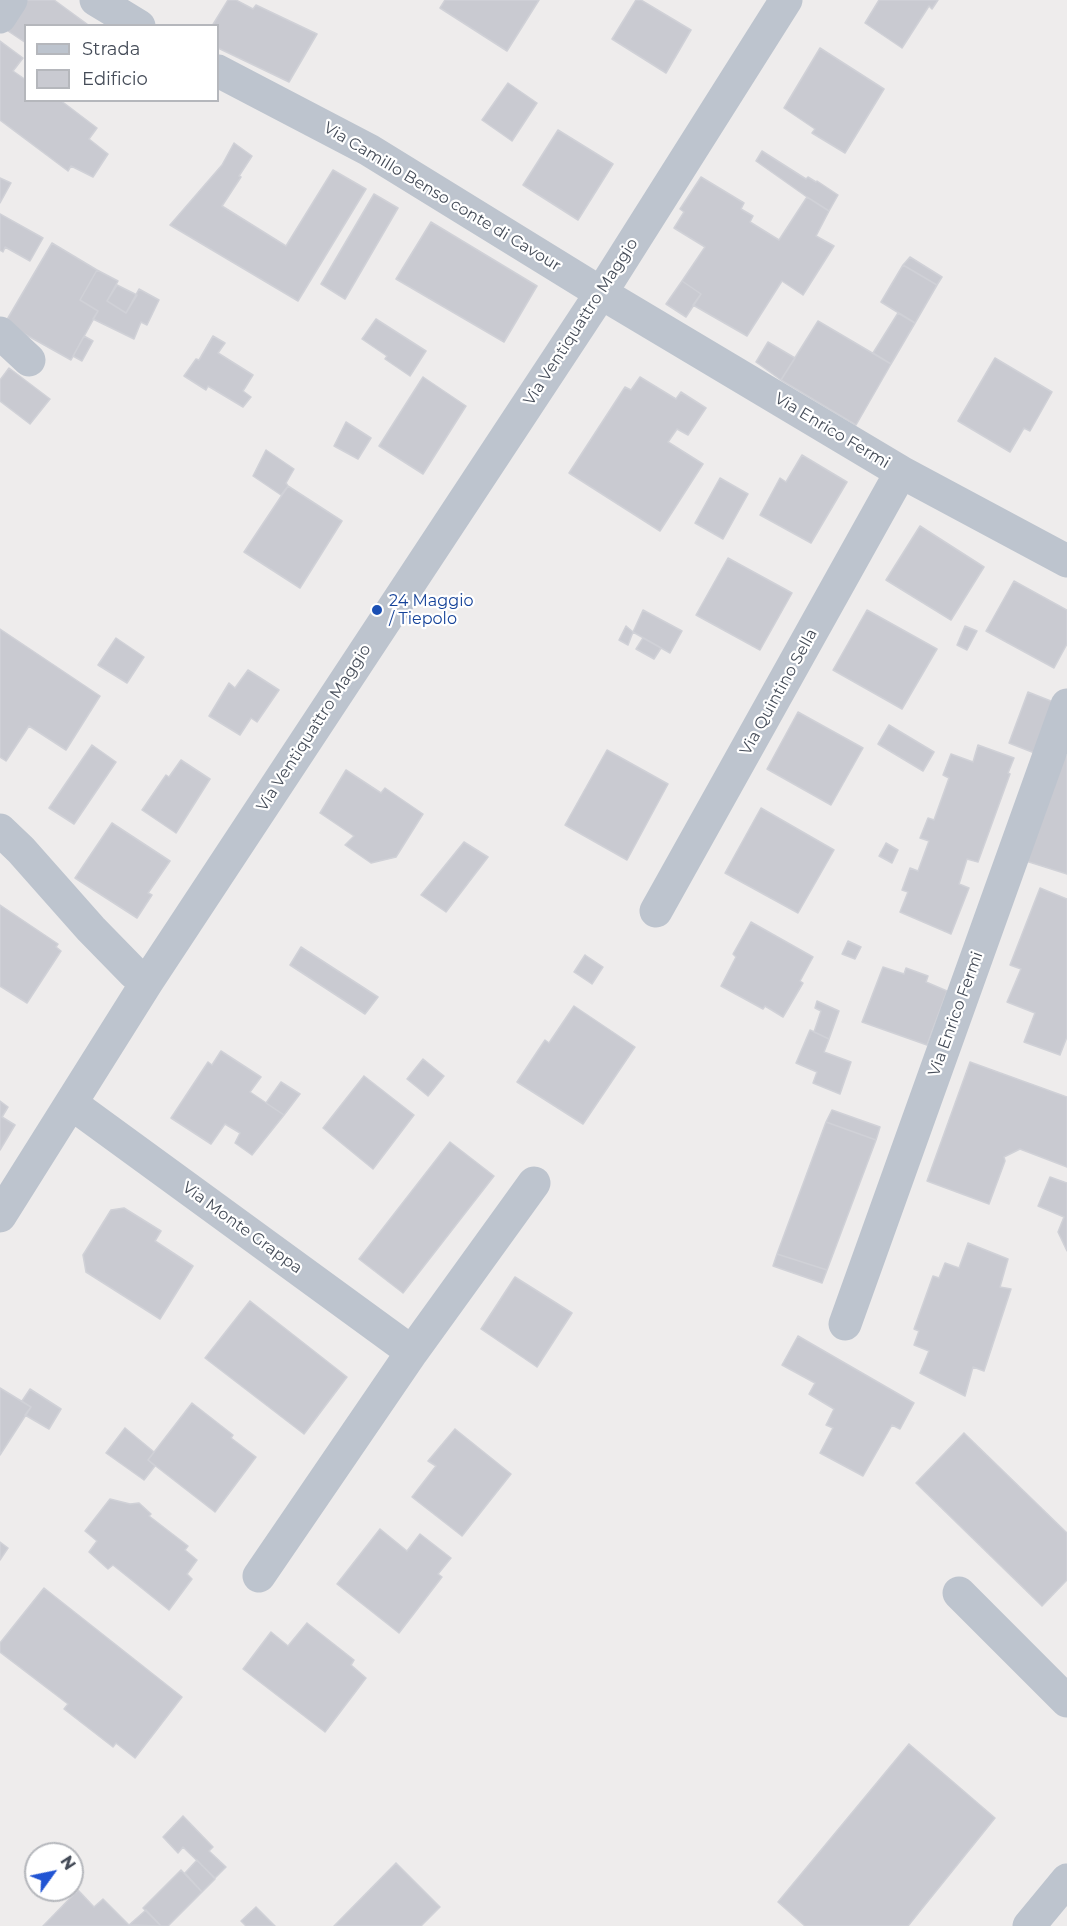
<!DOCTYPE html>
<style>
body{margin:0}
#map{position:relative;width:1067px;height:1926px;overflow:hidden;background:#eeecec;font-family:Montserrat,sans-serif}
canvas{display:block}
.legend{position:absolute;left:24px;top:24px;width:195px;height:78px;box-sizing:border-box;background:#fff;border:2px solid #b5b7bc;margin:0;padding:8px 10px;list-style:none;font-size:18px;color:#454c58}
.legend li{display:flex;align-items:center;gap:12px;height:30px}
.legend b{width:30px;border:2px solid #b5b7bc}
.north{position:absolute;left:24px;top:1842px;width:60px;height:60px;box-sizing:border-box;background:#fff;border:2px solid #b5b7bc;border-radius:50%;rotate:57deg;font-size:16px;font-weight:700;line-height:24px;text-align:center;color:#454c58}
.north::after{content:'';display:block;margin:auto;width:21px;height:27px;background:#2154d3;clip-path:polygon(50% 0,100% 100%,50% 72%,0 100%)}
</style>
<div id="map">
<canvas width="1067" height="1926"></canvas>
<ul class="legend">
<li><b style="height:8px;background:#bdc4ce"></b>Strada</li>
<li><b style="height:16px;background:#c9cad1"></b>Edificio</li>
</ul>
<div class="north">N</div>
</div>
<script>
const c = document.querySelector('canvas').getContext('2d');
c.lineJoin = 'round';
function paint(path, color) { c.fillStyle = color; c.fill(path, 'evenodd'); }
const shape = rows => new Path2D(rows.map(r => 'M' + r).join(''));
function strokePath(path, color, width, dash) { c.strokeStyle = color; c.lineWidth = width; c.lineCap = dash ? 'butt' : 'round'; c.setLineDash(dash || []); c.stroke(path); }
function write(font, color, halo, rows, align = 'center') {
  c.font = font + ' Montserrat,sans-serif'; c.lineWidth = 4.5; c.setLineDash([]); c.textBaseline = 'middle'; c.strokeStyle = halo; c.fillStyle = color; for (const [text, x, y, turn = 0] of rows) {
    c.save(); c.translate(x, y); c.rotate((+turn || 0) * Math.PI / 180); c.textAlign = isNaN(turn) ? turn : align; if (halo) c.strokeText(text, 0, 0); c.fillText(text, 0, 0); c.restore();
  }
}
const building = shape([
 [26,0,54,0,87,24,85,26,26,26,26,43,8,31,26,0],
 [228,0,236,0,253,9,256,5,317,34,289,82,218,48,218,26,212,26,228,0],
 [445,0,539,0,507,51,440,8,445,0],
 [636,0,641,0,691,30,666,73,612,39,636,0],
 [879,0,938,0,932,9,929,6,902,48,865,23,879,0],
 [0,41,23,58,13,71,26,80,26,100,60,100,97,128,89,139,108,154,93,177,71,166,68,171,0,120,0,41],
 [820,48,884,89,845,153,812,133,815,129,784,108,820,48],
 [508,83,537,103,512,141,482,120,508,83],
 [558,130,613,164,578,220,523,185,558,130],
 [234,143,252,156,239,176,241,177,222,206,286,246,333,170,366,189,298,301,170,225,222,165,234,143],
 [762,151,806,179,808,177,816,182,817,181,838,195,829,211,807,197,756,161,762,151],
 [701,177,744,203,741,209,753,216,750,222,779,240,807,197,829,211,816,236,834,246,803,295,782,281,747,336,693,305,701,294,682,281,705,247,674,228,684,212,680,209,701,177],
 [0,178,11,183,0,203,0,178],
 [374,194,398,208,345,299,321,284,374,194],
 [0,214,43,238,30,261,5,247,3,252,0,250,0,214],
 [431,222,537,286,504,342,396,279,431,222],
 [52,243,97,270,80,300,98,311,71,360,5,323,52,243],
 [910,257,942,277,937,285,903,265,910,257],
 [903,265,937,285,915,323,881,302,903,265],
 [97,270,118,281,107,301,126,313,139,289,159,300,147,325,141,322,134,339,93,319,98,311,80,300,97,270],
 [682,281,701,294,686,317,666,304,682,281],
 [117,285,137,295,126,313,107,301,117,285],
 [898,313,915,323,891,364,873,353,898,313],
 [376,319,426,351,410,376,385,359,387,356,362,339,376,319],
 [818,321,891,364,856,425,781,380,818,321],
 [84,336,93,341,82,361,73,356,84,336],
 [213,336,225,343,218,353,253,375,243,391,251,397,243,407,208,386,206,390,184,376,196,359,199,360,213,336],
 [768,342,795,358,781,380,756,362,768,342],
 [995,358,1052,392,1030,431,1024,428,1010,452,958,421,995,358],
 [9,368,50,399,30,424,0,401,0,380,9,368],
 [423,377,466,406,423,474,379,446,423,377],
 [640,377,676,399,681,392,706,408,688,435,677,429,668,442,703,464,660,531,569,473,625,387,631,390,640,377],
 [346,422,371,438,358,459,334,446,346,422],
 [266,450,294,469,286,483,288,486,281,495,253,476,266,450],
 [802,455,847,482,811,543,760,515,780,478,786,482,802,455],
 [720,478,748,494,723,539,695,523,720,478],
 [288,486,342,521,300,588,244,552,288,486],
 [920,526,984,567,951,620,886,580,920,526],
 [728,558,792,593,760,650,696,615,728,558],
 [1014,581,1067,610,1067,644,1054,668,986,631,1014,581],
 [643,610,682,631,670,653,633,632,643,610],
 [867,610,937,649,902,709,833,670,867,610],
 [626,626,633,632,628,645,619,640,626,626],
 [965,626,977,631,967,650,957,645,965,626],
 [0,629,100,696,66,750,29,726,6,761,0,757,0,629],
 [116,638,144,657,127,683,98,665,116,638],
 [643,638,661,648,654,659,636,649,643,638],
 [248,670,279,690,257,722,251,718,240,735,209,716,229,683,235,688,248,670],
 [1028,692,1061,705,1037,754,1009,743,1028,692],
 [798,712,863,748,831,805,767,769,798,712],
 [889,725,934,752,923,771,878,744,889,725],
 [92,745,116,762,74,824,49,808,92,745],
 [978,745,1014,758,1008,773,1010,774,978,862,967,859,959,884,969,888,951,934,900,912,908,892,902,890,910,868,918,871,929,841,920,838,928,818,934,820,949,778,943,775,951,754,973,762,978,745],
 [607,750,668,784,627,860,565,825,607,750],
 [1064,755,1067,756,1067,874,1026,861,1064,755],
 [181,760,210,779,176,833,142,810,166,775,169,777,181,760],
 [346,770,381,793,385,788,423,814,396,857,371,863,345,845,354,836,320,813,346,770],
 [761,808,834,850,798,913,725,873,761,808],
 [112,823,170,861,148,893,152,895,137,918,75,878,112,823],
 [464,842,488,857,446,912,421,895,464,842],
 [886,843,898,850,892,863,879,856,886,843],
 [1040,888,1067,899,1067,1037,1060,1055,1024,1042,1035,1013,1007,1002,1021,969,1010,965,1040,888],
 [0,905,58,944,56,947,61,951,27,1003,0,986,0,905],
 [751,922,813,957,800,981,803,983,783,1017,765,1006,763,1009,721,986,736,957,733,954,751,922],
 [848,941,861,947,855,959,842,954,848,941],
 [301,947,378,997,365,1014,290,965,301,947],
 [585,955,603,967,592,984,574,972,585,955],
 [883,967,904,974,906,968,928,976,926,982,947,991,927,1045,862,1022,883,967],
 [817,1001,839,1011,829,1039,814,1032,821,1011,815,1008,817,1001],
 [574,1006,635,1047,583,1124,517,1082,545,1040,549,1043,574,1006],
 [810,1030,829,1039,824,1052,851,1062,840,1094,813,1083,817,1072,796,1063,810,1030],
 [221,1051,261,1077,250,1092,284,1115,252,1155,235,1143,240,1133,225,1124,211,1144,171,1118,208,1062,212,1065,221,1051],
 [423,1059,444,1076,428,1096,407,1079,423,1059],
 [970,1062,1067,1097,1067,1167,1020,1149,1004,1157,1005,1161,989,1204,927,1181,970,1062],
 [364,1076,414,1115,373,1169,323,1128,364,1076],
 [281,1082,300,1094,284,1115,266,1103,281,1082],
 [0,1101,8,1107,2,1117,15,1125,0,1150,0,1101],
 [832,1110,880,1127,876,1140,826,1122,832,1110],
 [826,1122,876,1140,827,1270,777,1254,826,1122],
 [450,1142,494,1176,403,1293,359,1259,450,1142],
 [1050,1177,1067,1183,1067,1251,1058,1232,1064,1217,1038,1206,1050,1177],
 [124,1208,161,1231,155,1241,193,1266,160,1319,86,1272,83,1255,111,1210,124,1208],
 [968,1243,1008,1259,1000,1287,1011,1289,984,1371,973,1367,965,1396,920,1373,929,1351,914,1345,919,1331,914,1329,933,1276,939,1278,945,1263,959,1268,968,1243],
 [777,1254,827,1270,822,1283,773,1266,777,1254],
 [515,1277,572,1313,537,1367,481,1329,515,1277],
 [250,1301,347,1377,304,1434,205,1358,250,1301],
 [798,1336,914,1403,900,1429,892,1425,863,1476,820,1453,833,1428,826,1425,834,1409,809,1394,815,1383,782,1365,798,1336],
 [0,1388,31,1407,0,1455,0,1388],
 [30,1389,61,1409,49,1429,25,1415,31,1407,22,1401,30,1389],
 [192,1403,233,1435,231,1438,256,1457,215,1512,148,1460,192,1403],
 [125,1428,154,1452,148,1460,155,1466,144,1480,106,1453,125,1428],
 [455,1429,511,1474,462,1536,412,1497,436,1466,428,1461,455,1429],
 [964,1433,1067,1533,1067,1580,1042,1606,916,1483,964,1433],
 [110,1499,130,1504,139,1503,151,1514,149,1516,188,1546,185,1550,197,1560,187,1574,192,1579,169,1610,113,1565,108,1569,89,1552,97,1541,85,1531,110,1499],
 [380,1529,407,1551,420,1534,451,1558,438,1574,442,1577,399,1633,337,1584,380,1529],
 [0,1542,8,1548,0,1560,0,1542],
 [44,1588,182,1697,135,1758,116,1743,113,1747,64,1709,68,1704,0,1652,0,1643,44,1588],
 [307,1623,354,1660,351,1665,366,1678,325,1732,243,1669,271,1632,288,1646,307,1623],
 [909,1744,995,1818,908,1926,805,1926,778,1902,909,1744],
 [183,1816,213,1847,209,1851,226,1867,215,1878,183,1847,178,1853,163,1837,183,1816],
 [197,1860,215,1879,202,1892,185,1873,197,1860],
 [396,1863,440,1907,421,1926,334,1926,396,1863],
 [181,1870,202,1892,168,1926,161,1926,143,1908,181,1870],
 [78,1890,94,1907,103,1899,130,1926,43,1926,78,1890],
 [256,1907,275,1926,246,1926,241,1921,256,1907],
 [146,1910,161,1926,129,1925,146,1910]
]);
paint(building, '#c9cad1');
strokePath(building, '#d0d1d7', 1.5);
strokePath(shape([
 [96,0,139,26],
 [0,17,11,0],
 [218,71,369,150,601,293,901,472,1067,561],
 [0,333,29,360],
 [0,830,21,850,91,929,134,973,147,982],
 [656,911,901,472],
 [72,1104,412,1352,259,1576],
 [0,1216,147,982,601,293,786,0],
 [845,1324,1067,705],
 [412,1352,534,1183],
 [959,1593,1067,1701],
 [1029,1926,1067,1880]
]), '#bdc4ce', 33);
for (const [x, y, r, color] of [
 [377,610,6,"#1a4fb4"]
]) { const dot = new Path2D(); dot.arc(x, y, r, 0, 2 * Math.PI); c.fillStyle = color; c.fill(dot); strokePath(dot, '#fff', 2); }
write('16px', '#454c58', '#fff', [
 ["Via Camillo Benso conte di Cavour",442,197,31],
 ["Via Ventiquattro Maggio",581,322,-57],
 ["Via Enrico Fermi",832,431,31],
 ["Via Quintino Sella",779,692,-61],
 ["Via Ventiquattro Maggio",314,728,-57],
 ["Via Enrico Fermi",956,1014,-70],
 ["Via Monte Grappa",242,1228,36]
]);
write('16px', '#164399', '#fff', [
 ["24 Maggio",389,601],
 ["/ Tiepolo",389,619]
], 'left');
</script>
